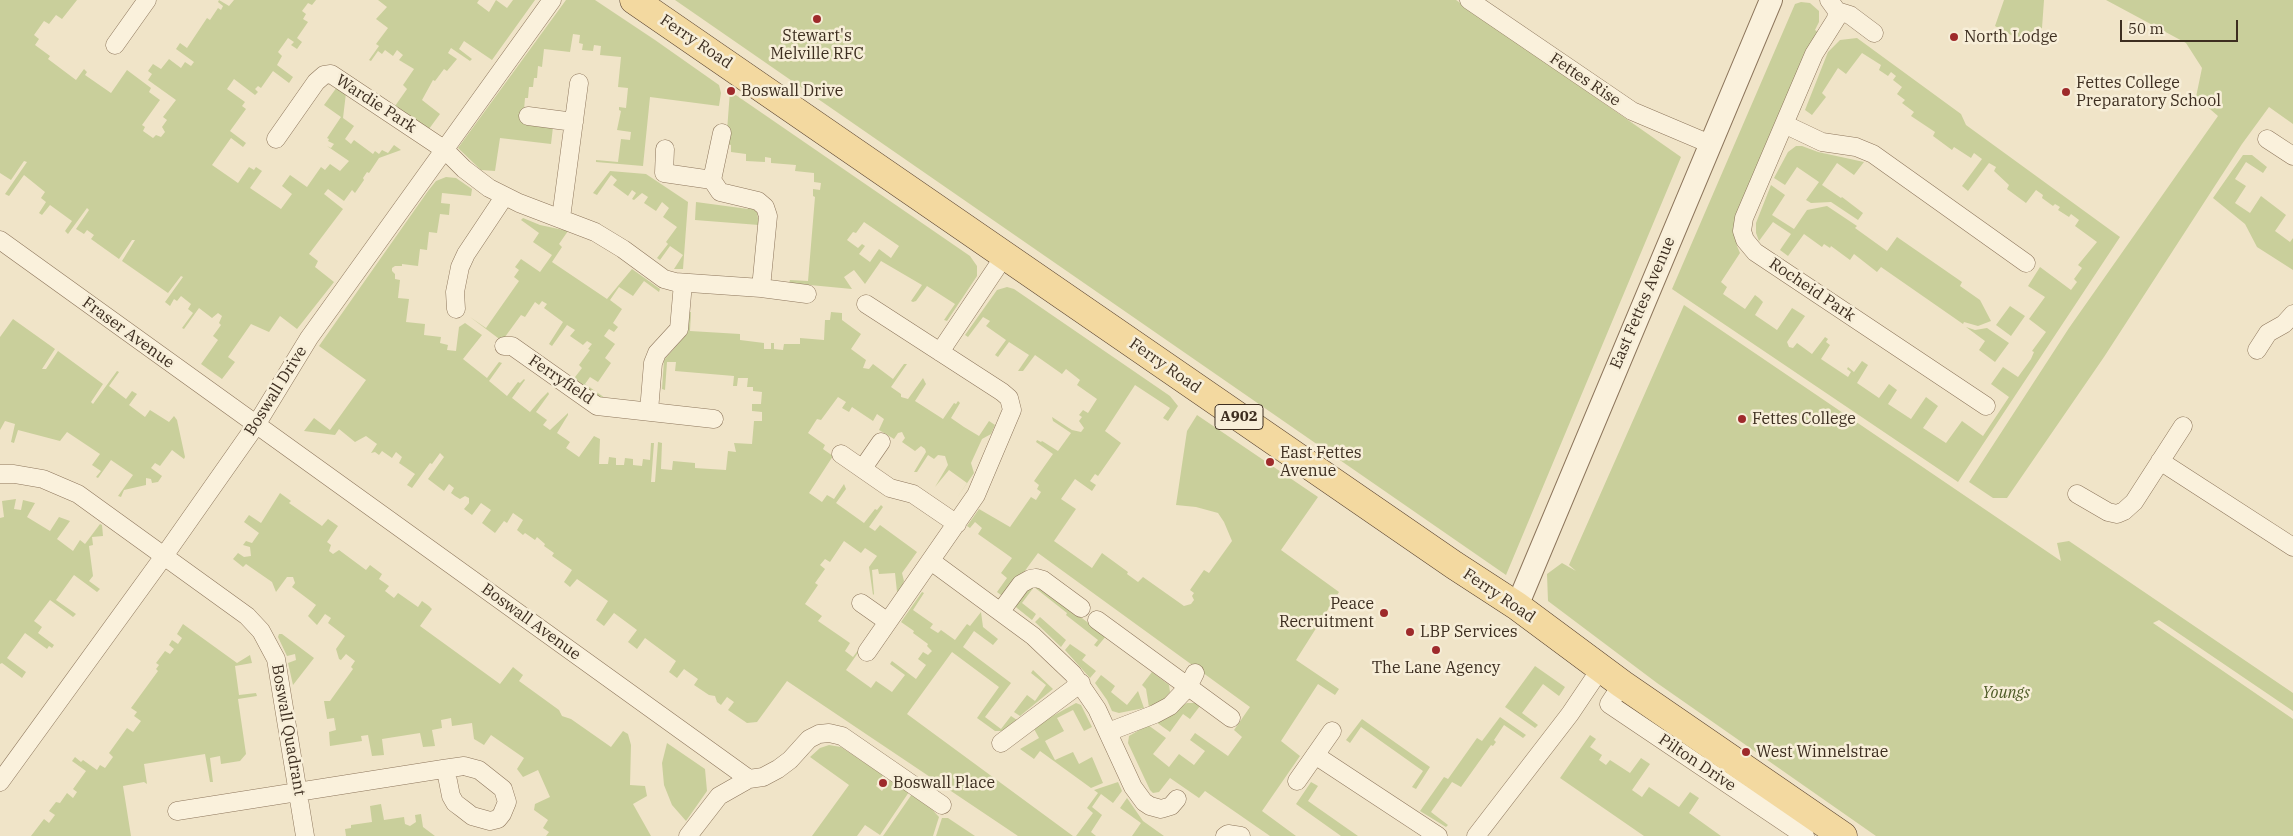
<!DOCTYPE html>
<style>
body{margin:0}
#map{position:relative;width:2293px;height:836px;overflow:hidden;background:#f0e4c8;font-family:"IBM Plex Serif",serif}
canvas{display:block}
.scale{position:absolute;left:2120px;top:20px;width:118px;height:22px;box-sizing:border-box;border:2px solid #3d2e20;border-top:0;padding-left:6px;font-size:15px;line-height:18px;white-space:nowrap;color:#3d2e20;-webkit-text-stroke:4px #f7eed8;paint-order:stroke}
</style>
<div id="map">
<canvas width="2293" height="836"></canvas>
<div class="scale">50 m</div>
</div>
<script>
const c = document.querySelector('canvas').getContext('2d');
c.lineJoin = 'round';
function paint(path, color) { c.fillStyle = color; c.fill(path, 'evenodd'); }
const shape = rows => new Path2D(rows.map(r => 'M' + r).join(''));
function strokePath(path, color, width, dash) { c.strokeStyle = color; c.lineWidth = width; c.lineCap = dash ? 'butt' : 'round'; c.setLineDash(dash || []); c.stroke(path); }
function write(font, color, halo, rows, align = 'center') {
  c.font = font + ' "IBM Plex Serif",serif'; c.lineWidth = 5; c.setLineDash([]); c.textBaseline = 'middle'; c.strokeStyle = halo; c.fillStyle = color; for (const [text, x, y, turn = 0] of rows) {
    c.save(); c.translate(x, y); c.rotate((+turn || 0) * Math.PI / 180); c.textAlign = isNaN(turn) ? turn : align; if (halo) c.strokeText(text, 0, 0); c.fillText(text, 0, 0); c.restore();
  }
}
paint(shape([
 [0,0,77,0,62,19,56,15,49,24,44,21,34,35,39,39,35,45,50,56,48,59,76,80,84,69,87,72,85,75,111,93,127,70,151,88,149,92,160,100,142,125,145,127,143,131,153,138,156,135,161,137,165,132,162,127,167,120,163,117,176,100,148,80,152,74,148,71,153,64,161,69,169,59,181,68,185,62,191,66,194,62,176,49,180,43,187,48,207,18,210,20,218,8,221,10,223,6,218,2,219,0,229,6,234,0,316,0,312,5,308,3,302,11,306,14,303,19,308,22,297,38,302,42,297,49,291,45,294,42,288,38,278,52,282,56,277,65,293,77,289,83,273,71,261,88,258,86,255,89,258,92,255,95,234,79,227,89,245,102,242,106,246,109,230,131,246,143,243,147,231,138,212,165,238,183,249,167,254,170,256,167,262,171,250,188,281,209,292,194,282,186,290,175,307,187,321,167,325,170,330,164,340,171,349,161,327,146,331,148,334,144,328,141,329,139,327,138,341,117,324,105,337,87,346,93,343,118,354,126,345,139,351,144,354,140,373,154,375,151,379,154,382,150,388,153,394,145,401,150,379,158,369,173,367,172,363,178,364,180,355,193,352,190,344,201,328,189,324,194,343,209,309,254,318,261,315,267,334,282,297,329,280,316,269,332,251,324,228,357,235,362,222,379,201,364,218,340,213,336,221,325,219,323,222,316,218,313,212,318,199,308,184,329,182,328,193,313,188,309,191,304,181,296,177,301,174,299,170,306,165,302,183,277,181,276,168,293,122,261,135,240,132,240,119,259,91,239,94,235,87,230,84,234,76,229,89,210,87,208,68,234,65,231,72,221,50,205,42,215,39,213,46,202,41,198,45,192,24,175,9,196,5,194,27,162,24,161,11,180,0,173],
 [378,0,479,0,477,3,489,12,496,0,507,8,513,0,535,0,492,60,464,41,459,49,472,59,470,61,451,48,448,53,457,59,447,71,444,69,435,81,433,80,422,100,440,114,429,129,395,106,407,89,403,85,414,69,399,60,403,55,397,50,393,56,385,50,382,54,378,51,371,61,369,60,379,46,376,44,388,28,376,19,387,7],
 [566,0,595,0,655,40,719,85,721,93,719,106,650,97,643,166,596,162,596,160,618,162,621,139,630,140,631,132,617,130,621,111,619,110,619,107,626,108,628,88,618,87,621,57,600,55,601,46,594,45,593,51,582,50,583,44,579,43,580,35,573,34,570,52,544,49,542,67,538,66,537,78,534,78,533,87,529,87,528,98,525,98,523,122,553,127,551,144,500,138,495,171,481,170,458,148],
 [675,0,1456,0,1681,157,1506,575],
 [2004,0,2044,0,2042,28,2018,39,1995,26],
 [2106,0,2293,0,2293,124,2269,107,2242,144,2104,357,2007,498,1993,498,1969,482,2069,328,2218,116,2196,97,2202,68,2186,43],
 [1801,2,1810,3,1819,11,1819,22,1815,30,1819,33,1734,230,1737,246,1740,253,1721,282,1727,287,1723,294,1745,309,1755,295,1759,298,1763,302,1755,315,1777,330,1792,308,1805,316,1787,342,1789,347,1793,348,1797,343,1812,354,1825,337,1828,339,1826,342,1830,345,1821,359,1848,377,1851,372,1847,369,1848,367,1854,372,1862,361,1868,365,1857,383,1879,398,1889,384,1897,390,1888,404,1911,419,1926,397,1938,406,1923,428,1946,443,1962,421,1983,436,2009,397,1991,384,2003,367,2018,377,2031,359,2034,352,2032,351,2046,332,2029,319,2045,297,2028,286,2040,267,2071,290,2077,282,2074,279,2082,268,2078,265,2097,242,2075,226,2079,220,2071,214,2069,217,2058,210,2060,207,2055,204,2053,206,2042,198,2043,195,2036,190,2026,203,2007,189,2009,185,1994,171,1996,167,1989,163,1968,191,1962,186,1982,159,1974,153,1971,158,1954,147,1952,150,1933,136,1935,132,1911,116,1914,112,1902,103,1905,100,1897,94,1902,87,1893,80,1896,76,1891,72,1888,76,1879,70,1881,65,1862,53,1846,74,1838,68,1822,93,1826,97,1812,115,1805,110,1828,52,1840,40,1857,38,1961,114,1966,125,2120,237,1958,482,1672,289,1795,4],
 [730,91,970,256,977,266,977,276,947,321,944,320,955,304,927,286,916,301,913,302,911,301,922,285,881,261,865,284,854,270,844,277,852,289,789,283,790,280,808,281,815,197,813,196,813,189,820,190,821,183,814,182,814,173,795,171,796,165,771,163,771,158,765,157,765,162,746,161,746,154,731,152,731,145,726,144],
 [864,222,899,246,891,258,879,249,870,262,859,254,865,246,862,244,858,248,847,240,853,232,856,233],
 [1796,146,1802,146,1818,152,1864,162,1854,175,1837,163,1822,185,1841,198,1842,197,1863,213,1858,220,1831,202,1811,203,1806,200,1819,182,1797,167,1785,185,1774,178,1788,152],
 [2243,155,2252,155,2267,167,2263,173,2246,162,2235,179,2246,186,2235,203,2250,213,2261,196,2286,215,2275,231,2290,242,2293,238,2293,270,2257,247,2245,224,2213,198],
 [610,171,646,174,688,202,683,269,674,269,683,255,670,246,660,260,657,258,668,244,666,242,677,227,663,217,669,208,662,202,656,211,644,203,648,197,642,193,634,200,632,199,636,193,632,190,628,196,613,185,617,180,611,175,597,195,593,193],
 [446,177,456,178,472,189,471,196,442,193,441,203,450,204,449,215,440,214,437,233,429,232,427,250,420,249,418,266,402,264,402,266,395,266,392,268,392,271,395,274,395,279,400,280,398,298,409,299,406,322,425,324,424,335,441,337,440,343,448,345,447,350,456,351,459,327,465,323,482,335,463,359,487,378,499,362,502,363,489,381,507,396,518,382,520,383,524,379,525,380,512,398,530,412,541,399,548,392,549,394,536,412,547,420,543,425,550,430,568,413,568,415,557,433,570,442,566,448,579,457,594,436,600,439,599,464,608,464,609,457,616,458,616,465,624,465,625,458,633,459,633,465,642,466,643,459,650,460,651,443,654,443,651,482,655,482,658,442,662,443,661,469,672,470,673,461,695,463,695,468,726,470,728,451,736,452,734,443,752,444,754,421,762,421,762,412,752,411,752,404,761,404,762,392,753,391,753,387,747,387,748,378,738,378,737,386,733,386,734,376,675,371,676,362,667,362,665,390,662,389,664,360,687,334,688,312,691,312,690,331,740,334,740,340,764,343,764,349,771,349,771,343,774,343,774,349,783,350,784,344,800,344,800,338,824,340,825,320,830,320,831,312,842,313,842,320,861,334,851,349,866,360,863,368,869,369,873,364,893,379,904,364,907,364,891,387,901,394,901,397,908,399,923,378,926,384,915,401,943,419,954,403,956,404,958,401,960,403,951,418,964,427,979,436,989,421,995,425,991,434,982,439,971,463,974,473,957,498,967,483,949,470,935,487,948,465,945,456,938,455,934,459,928,455,917,472,914,472,926,452,925,449,921,446,915,451,902,442,905,438,902,432,898,433,894,439,879,430,884,419,877,414,873,421,852,407,849,412,842,408,846,402,838,397,821,420,817,419,808,433,825,445,823,449,833,456,809,493,822,502,827,495,834,499,844,484,846,489,836,503,864,523,875,509,877,510,881,505,883,507,869,527,875,531,880,525,917,552,902,573,904,581,900,591,897,592,895,573,879,574,878,569,872,570,874,594,873,595,869,567,877,556,865,548,861,553,844,541,830,562,825,559,820,565,825,569,815,583,818,585,805,604,822,616,818,621,850,643,845,651,853,657,859,649,860,650,846,670,871,688,876,681,892,692,905,675,890,664,892,661,916,679,926,665,918,659,923,652,928,655,932,651,927,646,928,644,913,633,914,631,901,622,922,592,924,593,913,610,933,624,930,628,938,633,941,630,955,640,967,624,970,626,981,612,983,627,998,639,993,645,974,631,963,647,1011,683,985,717,1001,729,1011,716,1017,720,1003,731,995,731,977,718,999,687,952,652,907,714,1073,836,1018,836,787,681,757,722,747,723,728,710,734,702,727,697,721,705,717,702,715,696,709,695,694,685,698,679,684,669,677,678,669,672,676,661,645,638,637,649,628,642,637,630,614,613,604,626,596,620,608,601,577,579,570,587,564,582,572,570,552,556,554,553,544,546,545,544,537,537,535,540,525,533,523,535,517,530,523,520,513,513,507,523,504,521,495,533,482,523,491,510,481,503,472,515,464,509,469,503,469,498,465,496,460,499,455,496,451,493,454,488,449,484,444,491,428,479,444,457,440,453,432,464,430,463,412,488,407,485,415,474,399,463,402,457,396,452,392,458,382,451,379,455,375,452,371,453,377,444,366,436,355,442,339,429,335,435,304,431,314,418,330,430,366,380,319,346,428,191,436,181],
 [1771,185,1785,195,1772,215,1794,229,1807,210,1827,206,1857,226,1855,228,1887,251,1897,237,1962,282,1960,286,1980,300,1991,321,1978,326,1964,322,1963,324,1881,267,1877,272,1854,254,1850,260,1831,246,1830,248,1824,244,1822,247,1804,234,1788,256,1780,250,1791,234,1773,222,1759,241,1756,233,1756,223],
 [696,202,748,209,748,206,757,212,759,225,695,220],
 [523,218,540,225,568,231,559,244,562,247,552,262,607,299,632,269,660,289,659,292,644,281,633,296,619,287,610,300,622,309,613,323,618,327,614,332,609,329,604,336,615,344,605,358,611,363,598,382,590,377,585,384,608,400,604,401,572,381,582,368,579,365,590,350,588,349,592,344,587,341,583,345,570,336,575,330,567,325,552,346,549,344,563,322,544,308,547,304,542,301,539,305,535,302,525,317,521,315,502,341,470,317,486,328,519,281,514,277,519,270,515,267,521,259,540,272,552,255,533,242,539,233,521,220],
 [1007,287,1014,289,1170,396,1178,406,1168,421,1163,418,1170,408,1135,385,1105,431,1121,443,1098,476,1095,474,1090,481,1096,485,1092,491,1075,479,1061,499,1076,509,1054,541,1092,568,1102,553,1128,572,1127,574,1138,582,1143,577,1184,606,1191,604,1194,600,1192,596,1194,593,1190,590,1204,570,1209,573,1232,541,1224,522,1218,513,1196,507,1176,505,1187,431,1197,415,1318,497,1281,550,1339,592,1296,660,1339,689,1335,695,1318,684,1281,741,1300,756,1262,811,1296,836,1270,836,1205,791,1199,798,1170,778,1159,792,1153,793,1150,790,1128,743,1129,736,1148,725,1166,738,1153,754,1169,767,1179,754,1194,765,1205,751,1190,740,1195,733,1228,756,1242,737,1234,730,1250,707,1038,553,1005,598,997,592,1007,578,1001,573,1012,558,978,534,982,528,975,522,970,528,967,526,979,509,1010,527,1031,497,1036,500,1041,492,1037,489,1039,485,1034,481,1053,454,1036,442,1037,440,1041,442,1042,441,1058,451,1071,433,1053,421,1052,417,1072,430,1081,432,1084,428,1079,421,1082,417,1079,415,1083,410,1088,413,1097,399,1077,385,1080,380,1066,369,1062,374,1035,355,1023,371,1018,371,1029,355,1009,342,998,357,995,355,1006,340,986,326,990,321,983,317,968,337,965,335,997,290],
 [1684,305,2061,561,2057,543,2069,541,2293,693,2293,711,2159,620,2153,623,2293,719,2293,836,1876,836,1657,683,1548,601,1547,574,1562,563,1576,571,1569,565],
 [2010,306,2025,316,2011,336,1996,325],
 [13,319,55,349,42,369,46,369,58,351,103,384,91,402,93,404,117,371,119,372,109,386,126,399,132,391,137,394,129,405,145,417,150,410,169,422,174,416,177,420,185,457,184,459,172,450,160,466,155,463,151,468,162,476,158,482,152,483,151,479,146,478,146,485,124,490,121,497,118,496,133,475,111,460,98,478,96,477,101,471,92,465,100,454,67,432,60,441,18,430,14,443,11,442,15,424,5,421,0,430,0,337],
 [1966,327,1975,330,1987,328,2009,343,1995,362,1979,350,1985,341],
 [280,493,291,501,289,503,322,526,328,519,338,526,327,542,331,545,329,551,333,554,339,550,366,570,370,565,382,574,379,579,389,586,385,591,394,598,398,593,418,607,422,601,429,606,432,609,420,626,500,684,513,667,523,675,519,681,559,710,562,716,571,719,611,747,623,731,628,734,631,745,630,785,645,786,647,796,633,804,651,836,546,836,549,832,543,828,548,820,534,810,535,804,550,797,538,770,523,777,517,769,524,758,491,735,484,745,474,739,472,723,452,726,451,718,441,720,442,728,432,730,435,746,423,747,420,733,382,739,384,755,372,756,368,735,361,736,362,741,330,746,329,732,336,730,334,718,327,719,324,701,330,701,353,669,351,667,355,661,346,654,341,660,339,659,336,649,345,636,328,623,331,618,325,614,317,625,308,616,316,605,292,587,295,583,293,577,287,577,276,592,272,582,246,564,243,567,233,559,238,553,244,557,251,556,250,547,243,545,246,541,252,543,259,533,244,522,249,515,261,523],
 [16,499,14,509,21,510,23,500,35,503,27,517,50,531,59,517,70,521,57,539,73,551,80,540,85,544,100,524,102,525,103,536,92,537,93,545,89,546,93,576,89,581,100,589,97,592,74,575,56,600,76,614,73,617,50,600,34,621,42,627,38,633,54,645,52,648,49,646,47,649,25,633,7,658,26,672,22,678,2,663,0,664,0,518,4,517,2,501],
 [1036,584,1106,636,1097,647,1094,645,1098,640,1066,615,1067,613,1034,587,1022,603,1036,614,1032,620,1017,608,1015,606,1027,586],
 [1040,617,1066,640,1061,647,1035,622],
 [183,624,237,663,250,655,252,663,235,666,239,695,256,693,257,696,238,699,246,754,240,761,221,764,220,756,210,758,213,782,210,782,205,754,144,764,147,784,144,782,123,786,131,836,31,836,44,819,49,823,55,815,49,811,56,802,60,803,67,793,73,798,77,792,73,789,86,771,72,761,75,757,81,762,83,760,97,770,100,765,105,768,113,757,109,753,127,728,133,732,141,721,134,716,137,712,131,708,158,671,156,669,159,665,156,663,165,651,170,654,174,649,169,645,172,640,178,644,182,638,177,634],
 [279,634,282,634,314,658,293,685,288,663,296,660,295,654,287,656,278,637],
 [1070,644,1086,655,1082,660,1096,671,1090,678,1065,650],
 [1535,666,1565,687,1559,696,1543,684,1522,713,1538,725,1535,728,1505,707],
 [1033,670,1053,689,1020,716,1014,712,1027,695,1035,701,1046,685,1031,673],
 [1152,672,1169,685,1170,692,1158,706,1149,707,1146,689,1142,685],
 [1101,675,1115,686,1111,692,1127,705,1138,691,1144,708,1119,713,1112,711,1107,700,1095,683],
 [1076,703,1081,705,1092,727,1084,731,1073,710,1057,718,1064,731,1045,741,1055,760,1073,752,1079,764,1092,757,1103,783,1091,788,1040,751,1034,759,1020,749,1039,738,1033,727],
 [1187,703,1195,703,1200,706,1190,719,1183,714,1170,732,1156,722],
 [1500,717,1526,735,1523,738,1504,725,1494,740,1496,742,1493,746,1491,745,1461,787,1452,782,1431,812,1448,825,1446,827,1420,811,1444,777,1448,779,1477,738,1482,741],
 [1362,719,1430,767,1416,789,1412,787,1423,771,1361,727,1350,743,1346,740],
 [1590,735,1596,739,1590,747,1602,755,1599,760,1606,765,1610,760,1630,773,1641,758,1650,764,1632,790,1642,797,1649,787,1679,807,1690,792,1699,798,1689,813,1721,836,1644,836,1560,778],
 [667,743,705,769,707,791,686,821,672,805,664,785,662,763],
 [829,745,841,747,883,775,876,786,882,791,890,780,909,792,880,835,865,825,857,836,812,836,849,785,810,757,820,748],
 [1118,782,1122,791,1113,803,1101,794,1092,807,1102,815,1091,832,1096,836,1076,836,1093,813,1087,808,1098,793,1094,790],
 [1311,782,1318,786,1308,801,1358,836,1341,836,1296,804],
 [912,794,929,806,939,817,933,836,883,836],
 [1127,798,1143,821,1164,836,1132,836,1141,823,1120,808],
 [381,804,384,820,404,817,405,824,410,826,416,822,415,815,421,814,423,827,435,836,346,836,345,829,351,828,351,825,372,822,370,806],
 [942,818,948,818,975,836,936,836]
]), '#c9cf9b');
const minor = shape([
 [1469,0,1632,111,1710,144],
 [1829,0,1837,11,1836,19,1814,54,1744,218,1742,231,1745,240,1755,252,1986,406],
 [1837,11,1850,15,1874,33],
 [115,45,147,0],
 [528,116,574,122],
 [1784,124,1822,142,1856,147,1873,154,2026,263],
 [276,139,316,82,324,75,331,74,445,150,464,169,489,188,519,203,595,232,623,249,664,279,675,282,761,288,807,294],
 [2267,139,2293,156],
 [665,149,664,173,712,180,720,192,758,201,765,207,768,216,761,288],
 [712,180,722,133],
 [561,218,579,83],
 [0,240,749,779,763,777,778,769,790,760,809,739,819,734,829,733,842,736,942,805],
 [866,304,1002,392,1009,398,1012,410,976,495,867,652],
 [456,309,455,292,460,267,466,254,504,197],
 [504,346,512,346,597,406,714,419],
 [2257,350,2268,333,2284,324,2293,314],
 [940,352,1005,255],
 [649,411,653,363,657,353,679,329,683,283],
 [841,454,890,488,913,494,957,524],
 [2160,461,2293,547],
 [863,468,881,442],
 [0,474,14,474,43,479,78,494,247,616,261,631,276,659,305,836],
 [2077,494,2108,512,2117,514,2124,511,2134,502,2183,426],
 [931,561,1033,636,1073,674,1097,709,1133,787,1144,802,1150,806,1161,809,1171,806,1177,799],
 [861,603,888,622],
 [1001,611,1021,584,1030,579,1036,578,1043,580,1081,608],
 [1097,620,1231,718],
 [1622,684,1609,704,1805,836],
 [1108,732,1155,714,1170,706,1188,687,1195,673],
 [1001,743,1081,683],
 [1315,755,1438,836],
 [1297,781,1332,731],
 [0,782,164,556,256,425,309,338,552,0],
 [177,811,443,769,464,766,479,770,503,789,507,802,502,814,498,819,490,821,472,816,463,809,455,803,451,796,447,776,443,769],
 [688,836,719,796,749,779],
 [1225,836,1228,834,1241,836],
 [1476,836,1570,714,1601,668]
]);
const tertiary = shape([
 [1517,606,1771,0]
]);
const primary = shape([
 [634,0,1454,565,1517,606,1622,684,1843,836]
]);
strokePath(minor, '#8d765c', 19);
strokePath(tertiary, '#8d765c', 24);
strokePath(primary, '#5b4430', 29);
strokePath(minor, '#faf1dc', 18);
strokePath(tertiary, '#faf1dc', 22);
strokePath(primary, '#f3d9a0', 28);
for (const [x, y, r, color] of [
 [817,19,5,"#9e2a2b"],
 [1954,37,5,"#9e2a2b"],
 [731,91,5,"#9e2a2b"],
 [2066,92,5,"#9e2a2b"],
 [1742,419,5,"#9e2a2b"],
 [1270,462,5,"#9e2a2b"],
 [1384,613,5,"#9e2a2b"],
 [1410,632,5,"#9e2a2b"],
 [1436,650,5,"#9e2a2b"],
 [1746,752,5,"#9e2a2b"],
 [883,783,5,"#9e2a2b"]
]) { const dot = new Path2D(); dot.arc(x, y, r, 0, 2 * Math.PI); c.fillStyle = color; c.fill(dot); strokePath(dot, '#f7eed8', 2); }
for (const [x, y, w] of [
 [1239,417,48]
]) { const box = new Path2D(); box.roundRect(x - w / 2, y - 12.5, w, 25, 4); c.fillStyle = '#f7eed8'; c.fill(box); strokePath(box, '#3d2e20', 1); }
write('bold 15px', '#3d2e20', null, [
 ["A902",1239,417]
]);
write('16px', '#3d2e20', '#f7eed8', [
 ["Stewart's",817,36,"center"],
 ["Melville RFC",817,54,"center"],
 ["North Lodge",1964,37],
 ["Fettes College",2076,83],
 ["Preparatory School",2076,101],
 ["Boswall Drive",741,91],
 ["Fettes College",1752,419],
 ["East Fettes",1280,453],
 ["Avenue",1280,471],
 ["Peace",1374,604,"right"],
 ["Recruitment",1374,622,"right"],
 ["LBP Services",1420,632],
 ["The Lane Agency",1436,668,"center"],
 ["West Winnelstrae",1756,752],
 ["Boswall Place",893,783]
], 'left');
write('16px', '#3d2e20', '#f7eed8', [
 ["Ferry Road",696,42,34],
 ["Fettes Rise",1585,80,34],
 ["Wardie Park",376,104,33],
 ["Rocheid Park",1812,290,34],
 ["East Fettes Avenue",1643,303,-67],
 ["Fraser Avenue",128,333,36],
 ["Ferry Road",1165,366,35],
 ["Ferryfield",561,380,34],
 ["Boswall Drive",276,391,-58],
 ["Ferry Road",1499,596,34],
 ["Boswall Avenue",531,622,36],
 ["Boswall Quadrant",288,730,80],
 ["Pilton Drive",1697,763,34]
]);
write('italic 16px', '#4d5a26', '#f7eed8', [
 ["Youngs",2006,693]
]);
</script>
